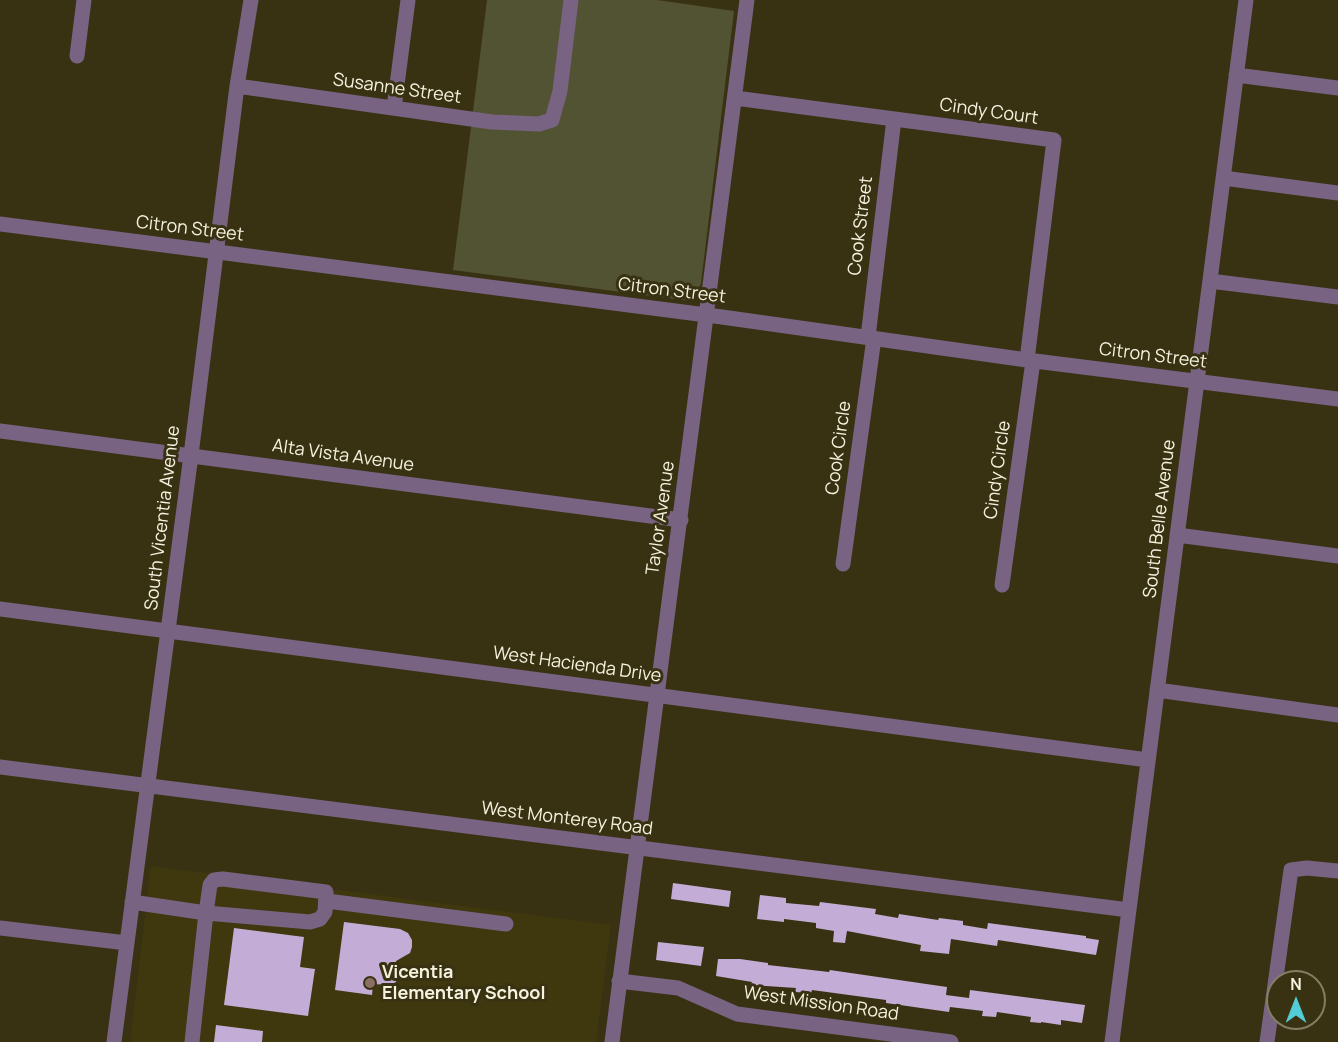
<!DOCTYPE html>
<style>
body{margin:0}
#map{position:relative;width:1338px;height:1042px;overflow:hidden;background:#383212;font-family:Manrope,sans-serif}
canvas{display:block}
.north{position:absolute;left:1266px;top:970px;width:60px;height:60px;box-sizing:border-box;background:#383212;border:2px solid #847f64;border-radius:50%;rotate:0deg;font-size:16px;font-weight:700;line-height:24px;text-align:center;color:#f5f2df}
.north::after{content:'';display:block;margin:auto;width:21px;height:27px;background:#52ccd5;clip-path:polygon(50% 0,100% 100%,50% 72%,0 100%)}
</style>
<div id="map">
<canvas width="1338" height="1042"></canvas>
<div class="north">N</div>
</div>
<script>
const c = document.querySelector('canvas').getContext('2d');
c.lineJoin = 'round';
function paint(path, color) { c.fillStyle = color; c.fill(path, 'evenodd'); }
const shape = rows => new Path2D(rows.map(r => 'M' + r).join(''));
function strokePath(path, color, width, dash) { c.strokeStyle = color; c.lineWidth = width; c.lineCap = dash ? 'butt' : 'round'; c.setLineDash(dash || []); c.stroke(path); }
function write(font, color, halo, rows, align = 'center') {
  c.font = font + ' Manrope,sans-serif'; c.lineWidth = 6; c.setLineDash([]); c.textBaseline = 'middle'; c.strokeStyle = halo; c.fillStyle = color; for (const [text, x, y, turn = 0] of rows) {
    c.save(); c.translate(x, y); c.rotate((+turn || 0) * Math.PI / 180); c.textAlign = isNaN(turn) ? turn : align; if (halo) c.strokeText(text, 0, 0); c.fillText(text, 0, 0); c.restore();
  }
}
paint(shape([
 [151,866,611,925,596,1042,130,1042]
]), '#3f370d');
paint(shape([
 [487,0,657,0,734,11,701,283,696,296,690,301,453,270]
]), '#525333');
paint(shape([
 [673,883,731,891,729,907,671,899],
 [760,895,786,898,786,903,819,906,820,902,876,909,875,914,898,918,899,914,938,920,939,918,963,921,963,925,987,929,988,923,1086,936,1086,938,1099,940,1096,955,998,940,997,946,951,939,949,954,920,951,921,945,847,931,845,943,833,942,834,931,816,928,816,923,784,919,784,922,757,919],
 [344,922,400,929,408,933,412,940,412,947,410,953,396,961,399,974,396,982,390,985,373,984,372,995,335,990],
 [234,928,304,937,300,967,315,969,308,1016,224,1005],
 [658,942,704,947,701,966,656,960],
 [718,959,740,959,768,963,768,965,829,972,830,970,947,987,946,995,969,998,970,990,1085,1005,1082,1023,1061,1020,1061,1025,1041,1022,1041,1023,1030,1022,1031,1017,997,1012,996,1017,982,1016,983,1011,950,1007,949,1012,886,1003,886,1000,812,990,811,993,795,992,796,988,751,985,752,982,716,976],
 [216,1025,263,1031,262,1042,214,1042]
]), '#c3add6');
strokePath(shape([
 [77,56,84,0],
 [1236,75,1338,88],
 [237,86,492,122,539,124,552,120,560,91,571,0],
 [735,98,1054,140,1027,360],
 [394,108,408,0],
 [1223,178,1338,193],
 [0,224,722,317,1027,360,1338,399],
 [1210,281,1338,297],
 [868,337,894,119],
 [0,431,681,520],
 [1177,535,1338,556],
 [843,564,874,338],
 [1002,585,1033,361],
 [0,609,1148,760],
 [1157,690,1338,715],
 [0,767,1129,910],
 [223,879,326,892,325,912,320,919,310,922,206,913,210,885,214,880,223,879],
 [327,901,506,924],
 [132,902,206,913,192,1042],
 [0,928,127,943],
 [619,981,678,988,737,1014,951,1042],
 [114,1042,191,455,237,86,251,0],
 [612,1042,747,0],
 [1112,1042,1246,0],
 [1267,1042,1291,870,1307,868,1338,871]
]), '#786383', 15);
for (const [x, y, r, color] of [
 [370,983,6,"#8d6e63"]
]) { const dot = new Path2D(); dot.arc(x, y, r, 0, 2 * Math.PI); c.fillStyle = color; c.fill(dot); strokePath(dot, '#383212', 2); }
write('18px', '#f5f2df', '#383212', [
 ["Susanne Street",397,89,8],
 ["Cindy Court",989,112,8],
 ["Cook Street",861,226,-83],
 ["Citron Street",190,229,7],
 ["Citron Street",672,291,7],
 ["Citron Street",1153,356,7],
 ["Cook Circle",839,448,-82],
 ["Alta Vista Avenue",343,456,8],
 ["Cindy Circle",998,470,-82],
 ["South Vicentia Avenue",163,518,-83],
 ["Taylor Avenue",661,518,-82],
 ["South Belle Avenue",1160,519,-83],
 ["West Hacienda Drive",577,665,8],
 ["West Monterey Road",567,819,7],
 ["West Mission Road",821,1004,8]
]);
write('bold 18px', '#f5f2df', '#383212', [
 ["Vicentia",382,973],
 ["Elementary School",382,994]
], 'left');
</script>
